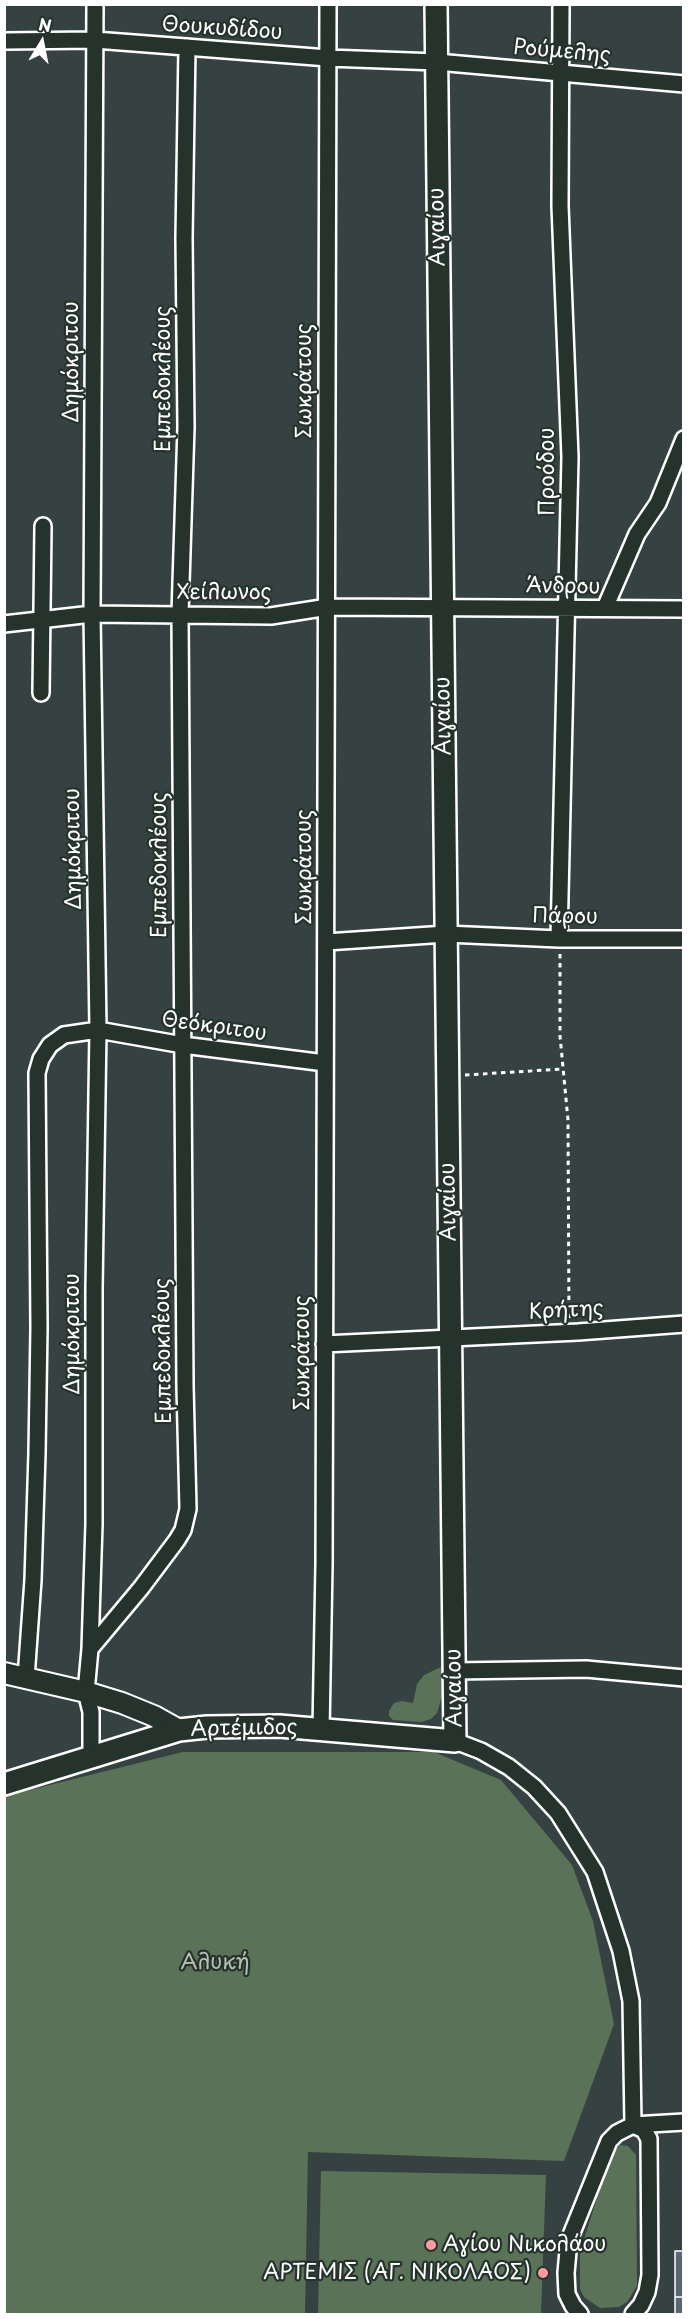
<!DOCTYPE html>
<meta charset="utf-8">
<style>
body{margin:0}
#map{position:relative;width:688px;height:2319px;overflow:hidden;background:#364242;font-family:"Playpen Sans",sans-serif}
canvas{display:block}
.frame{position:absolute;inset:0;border:6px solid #fff;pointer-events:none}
.north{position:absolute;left:12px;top:12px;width:60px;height:60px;-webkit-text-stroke:4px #26332d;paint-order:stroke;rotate:10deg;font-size:16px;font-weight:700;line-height:24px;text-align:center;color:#fff}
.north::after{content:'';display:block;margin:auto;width:21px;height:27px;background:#fff;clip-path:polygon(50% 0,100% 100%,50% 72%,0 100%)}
</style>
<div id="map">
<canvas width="688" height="2319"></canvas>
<div class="frame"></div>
<div class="north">N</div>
</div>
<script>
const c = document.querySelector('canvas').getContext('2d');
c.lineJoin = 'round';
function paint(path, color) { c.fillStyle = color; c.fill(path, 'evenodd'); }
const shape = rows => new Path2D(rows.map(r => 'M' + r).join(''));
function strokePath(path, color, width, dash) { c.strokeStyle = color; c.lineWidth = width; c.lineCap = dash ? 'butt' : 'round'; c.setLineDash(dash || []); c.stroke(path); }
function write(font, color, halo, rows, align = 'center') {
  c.font = font + ' "Playpen Sans",sans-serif'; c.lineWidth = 4.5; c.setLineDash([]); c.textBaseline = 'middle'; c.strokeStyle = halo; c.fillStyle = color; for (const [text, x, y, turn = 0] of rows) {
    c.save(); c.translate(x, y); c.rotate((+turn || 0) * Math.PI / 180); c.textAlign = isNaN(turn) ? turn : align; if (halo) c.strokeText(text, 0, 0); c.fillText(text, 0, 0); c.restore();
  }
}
paint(shape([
 [441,1667,442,1696,437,1713,431,1719,421,1722,393,1720,389,1716,389,1711,394,1703,402,1701,413,1703,417,1684,424,1675],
 [183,1752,434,1752,501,1780,572,1865,593,1921,614,2024,564,2161,308,2152,305,2314,5,2314,5,1796],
 [620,2145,628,2146,636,2155,637,2286,627,2302,619,2307,600,2308,584,2297,580,2289,580,2252,611,2154],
 [321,2171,546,2175,541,2314,318,2314]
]), '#5a7257');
const building = shape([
 [675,2251,684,2251,684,2297,675,2297,675,2251],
 [675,2297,684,2297,684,2314,675,2314,675,2297]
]);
paint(building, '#5d6674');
strokePath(building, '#fff', 1.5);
const minor = shape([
 [4,41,95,40,328,58,437,62,684,84],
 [605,608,637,534,658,503,684,439],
 [4,624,92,614,271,616,328,607,684,609],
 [41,693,43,526],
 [559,939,570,457,560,206,561,4],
 [326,942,446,934,559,939,684,939],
 [324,1344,578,1332,684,1324],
 [90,1649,141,1588,177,1540,183,1530,188,1509,185,1386,180,614,186,427,184,238,187,47],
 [454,1671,586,1669,684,1678],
 [26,1678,33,1580,37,1453,39,1328,37,1073,41,1059,50,1045,64,1035,98,1030,183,1045,325,1063],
 [321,1730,324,1565,328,4],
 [455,1741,481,1751,509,1767,534,1787,558,1813,595,1872,621,1951,631,2001,633,2125],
 [91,1758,91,1712,86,1692,90,1649,94,1524,94,1289,98,1030,92,614,95,4],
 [580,2314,573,2306,567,2294,566,2273,569,2240,609,2141,617,2133,633,2125,684,2122],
 [633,2314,641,2305,647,2292,650,2275,649,2139,644,2130,633,2125]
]);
const tertiary = shape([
 [4,1673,86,1692,122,1703,154,1716,179,1730]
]);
const secondary = shape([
 [4,1784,179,1730,207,1727,279,1726,455,1741,436,4]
]);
strokePath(minor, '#fff', 20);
strokePath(tertiary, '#fff', 24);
strokePath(secondary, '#fff', 26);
strokePath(shape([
 [560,954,560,1036,568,1120,569,1319],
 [465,1075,563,1069]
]), '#fff', 3, [4.5, 4.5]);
strokePath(minor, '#26332d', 15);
strokePath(tertiary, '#26332d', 20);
strokePath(secondary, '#26332d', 21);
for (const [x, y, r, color] of [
 [431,2245,6,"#ff9aa2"],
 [543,2273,6,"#ff9aa2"]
]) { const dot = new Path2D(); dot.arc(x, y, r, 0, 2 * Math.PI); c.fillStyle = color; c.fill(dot); strokePath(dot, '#26332d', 2); }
write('21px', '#fff', '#26332d', [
 ["Θουκυδίδου",222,29,4],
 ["Ρούμελης",562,52,5],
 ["Αιγαίου",438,227,-91],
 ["Δημόκριτου",72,362,-90],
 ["Εμπεδοκλέους",164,379,-90],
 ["Σωκράτους",305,381,-90],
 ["Προόδου",548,472,-90],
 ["Άνδρου",563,587,1],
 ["Χείλωνος",224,593],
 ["Αιγαίου",444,716,-91],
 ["Δημόκριτου",74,849,-91],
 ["Εμπεδοκλέους",160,865,-90],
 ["Σωκράτους",305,867,-90],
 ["Πάρου",565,917,1],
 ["Θεόκριτου",214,1027,8],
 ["Αιγαίου",449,1202,-91],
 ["Κρήτης",566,1311,-3],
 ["Δημόκριτου",73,1334,-90],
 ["Εμπεδοκλέους",164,1351,-91],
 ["Σωκράτους",303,1353,-90],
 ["Αιγαίου",455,1688,-91],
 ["Αρτέμιδος",244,1729,-1]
]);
write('21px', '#b5c0b3', '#26332d', [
 ["Αλυκή",215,1963]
]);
write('21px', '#fff', '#26332d', [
 ["Αγίου Νικολάου",443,2245],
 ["ΑΡΤΕΜΙΣ (ΑΓ. ΝΙΚΟΛΑΟΣ)",531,2273,"right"]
], 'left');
</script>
